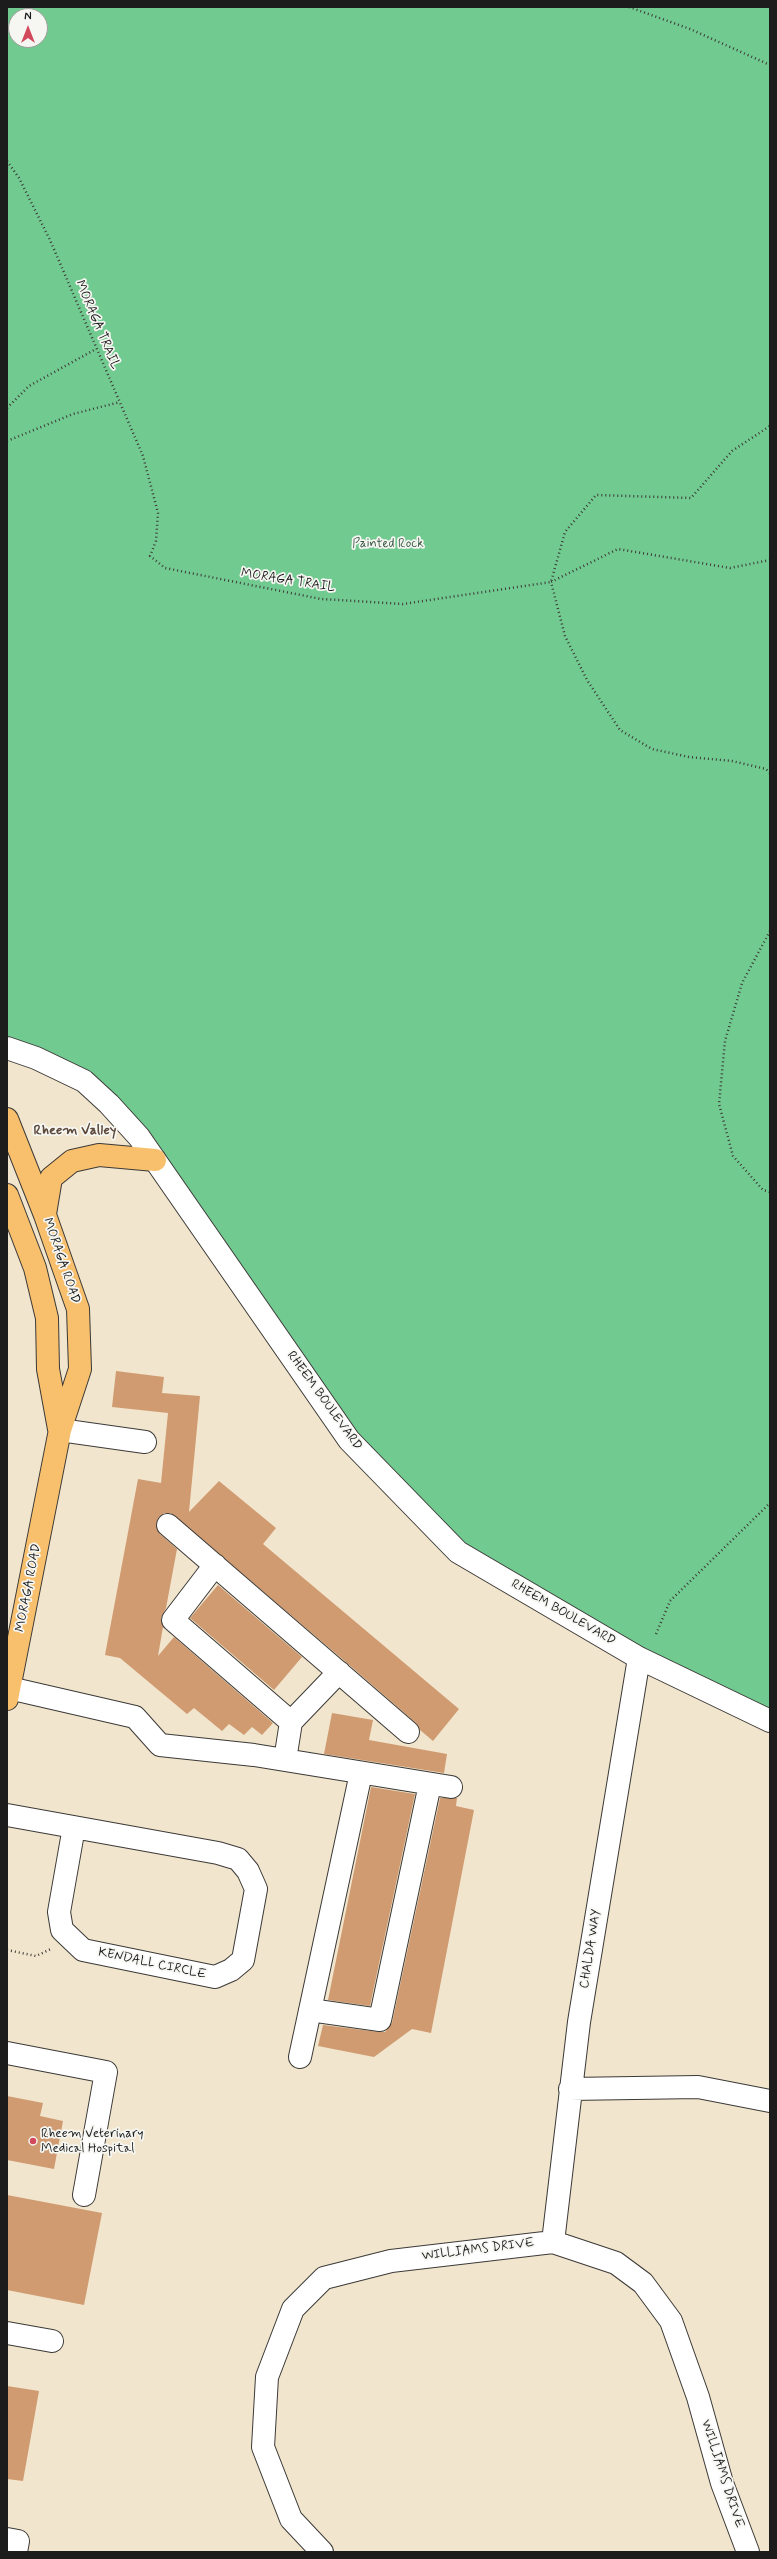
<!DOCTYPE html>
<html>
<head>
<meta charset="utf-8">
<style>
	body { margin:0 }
	#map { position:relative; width:777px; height:2559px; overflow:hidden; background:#f1e5cd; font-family:Mynerve,sans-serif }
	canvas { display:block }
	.frame { position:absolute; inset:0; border:8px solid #1c1c1c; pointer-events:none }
	.north { position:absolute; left:8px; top:8px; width:40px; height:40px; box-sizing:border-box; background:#f6f6f2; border:1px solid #9f9f9c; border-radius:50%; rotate:0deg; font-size:11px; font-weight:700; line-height:16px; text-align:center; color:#1c1c1c }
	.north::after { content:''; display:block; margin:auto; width:14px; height:18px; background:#d1495b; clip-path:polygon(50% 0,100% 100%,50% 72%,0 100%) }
</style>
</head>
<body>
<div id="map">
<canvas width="777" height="2559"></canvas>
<div class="frame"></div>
<div class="north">N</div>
</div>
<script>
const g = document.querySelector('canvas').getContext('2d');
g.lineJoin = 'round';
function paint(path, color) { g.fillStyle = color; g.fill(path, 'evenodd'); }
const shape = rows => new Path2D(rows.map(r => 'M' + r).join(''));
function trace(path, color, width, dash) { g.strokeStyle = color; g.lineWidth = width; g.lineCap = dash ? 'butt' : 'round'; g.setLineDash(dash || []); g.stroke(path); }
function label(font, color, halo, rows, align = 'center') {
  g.font = font + ' Mynerve,sans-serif'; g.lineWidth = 3.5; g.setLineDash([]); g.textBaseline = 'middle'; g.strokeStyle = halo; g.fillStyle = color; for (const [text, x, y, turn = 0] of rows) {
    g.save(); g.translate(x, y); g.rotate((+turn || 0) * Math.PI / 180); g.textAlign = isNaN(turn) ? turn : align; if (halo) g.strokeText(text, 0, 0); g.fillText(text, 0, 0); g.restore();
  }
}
const green = shape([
	[7,7,770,7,770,1721,458,1552,349,1440,109,1104,7,1048],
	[16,16,40,16,40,40,16,40]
]);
const building = shape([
	[116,1371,164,1377,162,1393,200,1396,189,1512,219,1481,276,1528,263,1544,459,1709,433,1741,420,1730,416,1723,347,1663,171,1513,164,1513,156,1523,160,1534,177,1549,166,1608,161,1618,163,1627,158,1656,174,1637,273,1723,262,1735,252,1727,244,1735,229,1724,222,1731,194,1708,187,1714,120,1658,105,1655,138,1479,161,1483,168,1413,112,1407],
	[218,1585,302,1657,274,1690,190,1618],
	[332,1713,373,1720,369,1740,447,1754,444,1773,324,1754],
	[371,1787,415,1794,370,2006,328,2000],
	[440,1798,457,1798,456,1806,474,1810,431,2033,412,2029,374,2057,318,2046,323,2025,379,2032,385,2032,392,2023],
	[7,2096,43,2103,40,2116,63,2121,54,2169,7,2160],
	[7,2195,102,2213,84,2305,7,2290],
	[7,2386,39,2391,23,2481,7,2479]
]);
const path = shape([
	[629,7,690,29,770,65],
	[7,161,19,178,50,240,143,456,158,513,156,541,150,556,165,568,321,599,403,604,551,582,565,532,596,495,691,498,732,451,770,426],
	[7,408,29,386,96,349],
	[7,441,73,414,120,402],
	[770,560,730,568,618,549,551,582,565,636,587,680,620,730,652,749,689,757,732,761,766,769,770,773],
	[770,931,742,983,725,1041,719,1104,733,1156,763,1190,770,1192],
	[656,1634,670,1601,770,1503],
	[7,1950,36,1956,51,1949]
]);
const minor = shape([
	[7,1048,36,1058,84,1081,109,1104,139,1137,349,1440,458,1552,639,1658,770,1721],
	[60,1430,145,1442],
	[168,1525,408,1732],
	[215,1565,173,1620,291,1722,339,1672],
	[9,1688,135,1717,160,1745,254,1755,451,1787],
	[285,1760,291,1722],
	[7,1815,218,1853,238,1859,248,1871,256,1889,243,1960,231,1970,215,1977,83,1950,62,1930,59,1912,74,1827],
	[310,2010,380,2020,430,1784],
	[7,2053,106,2072,84,2195],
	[300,2057,361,1773],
	[570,2089,698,2087,770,2101],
	[553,2242,579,2022,639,1658],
	[7,2333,52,2341],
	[7,2539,18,2541,16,2552],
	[322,2552,291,2519,263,2447,267,2377,293,2309,324,2278,391,2261,553,2242,616,2263,643,2283,671,2321,698,2397,722,2483,748,2552]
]);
const major = shape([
	[7,1119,45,1215,78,1309,80,1369,60,1430,7,1699],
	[7,1195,35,1268,47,1318,48,1369,59,1429],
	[45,1214,51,1178,72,1161,99,1155,155,1160]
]);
const markers = [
	[33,2141,4,"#d1495b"]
];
const streetNames = [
	["MORAGA TRAIL",97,325,67],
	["MORAGA TRAIL",288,581,9],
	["MORAGA ROAD",61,1261,71],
	["RHEEM BOULEVARD",324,1401,54],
	["MORAGA ROAD",29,1588,-79],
	["RHEEM BOULEVARD",563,1613,30],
	["CHALDA WAY",591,1949,-81],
	["KENDALL CIRCLE",152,1964,12],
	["WILLIAMS DRIVE",478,2250,-7],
	["WILLIAMS DRIVE",722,2474,72]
];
const parkNames = [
	["Painted Rock",388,544]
];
const poiNames = [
	["Rheem Veterinary",41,2134],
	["Medical Hospital",41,2149]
];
const neighbourhoodNames = [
	["Rheem Valley",75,1131]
];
paint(green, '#71ca90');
paint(building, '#d09b71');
trace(minor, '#3c3a37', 24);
trace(major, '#3c3a37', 24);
trace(path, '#3c3a37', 2.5, [1, 3]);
trace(minor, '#fff', 22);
trace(major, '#f8bf6c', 22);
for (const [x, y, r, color] of markers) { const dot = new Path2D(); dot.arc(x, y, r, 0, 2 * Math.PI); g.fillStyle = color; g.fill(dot); trace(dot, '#f6f6f2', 1.5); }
label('13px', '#1c1c1c', '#f6f6f2', streetNames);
label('13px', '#3a5945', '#f6f6f2', parkNames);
label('13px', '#1c1c1c', '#f6f6f2', poiNames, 'left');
label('bold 14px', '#5b483a', '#f6f6f2', neighbourhoodNames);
</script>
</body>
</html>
